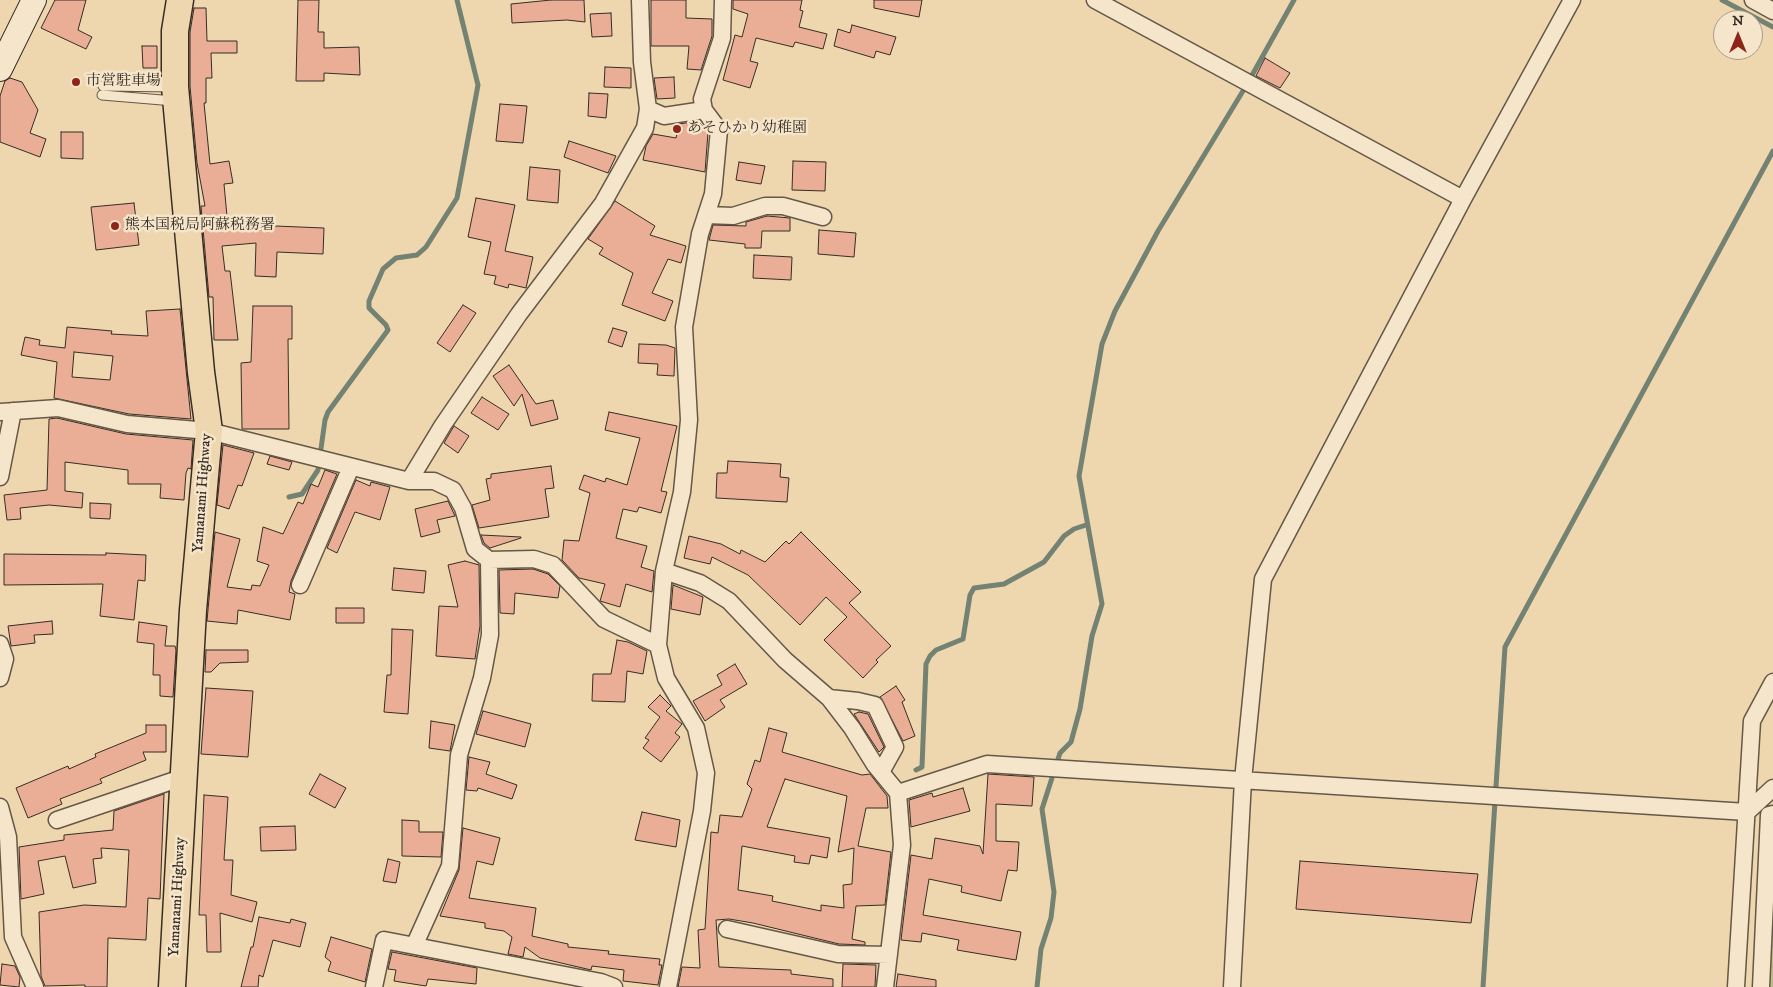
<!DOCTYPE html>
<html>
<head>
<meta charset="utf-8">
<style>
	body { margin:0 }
	#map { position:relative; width:1773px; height:987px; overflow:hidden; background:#eed7af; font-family:"IM FELL DW Pica",serif }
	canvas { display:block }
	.north { position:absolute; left:1713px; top:10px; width:50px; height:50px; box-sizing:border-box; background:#f4e5cb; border:1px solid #a89b88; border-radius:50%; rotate:0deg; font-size:14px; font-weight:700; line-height:20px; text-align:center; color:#372d24 }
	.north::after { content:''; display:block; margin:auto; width:18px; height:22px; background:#8f2418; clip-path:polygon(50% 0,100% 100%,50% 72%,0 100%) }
</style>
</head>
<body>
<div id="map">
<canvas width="1773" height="987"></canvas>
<div class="north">N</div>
</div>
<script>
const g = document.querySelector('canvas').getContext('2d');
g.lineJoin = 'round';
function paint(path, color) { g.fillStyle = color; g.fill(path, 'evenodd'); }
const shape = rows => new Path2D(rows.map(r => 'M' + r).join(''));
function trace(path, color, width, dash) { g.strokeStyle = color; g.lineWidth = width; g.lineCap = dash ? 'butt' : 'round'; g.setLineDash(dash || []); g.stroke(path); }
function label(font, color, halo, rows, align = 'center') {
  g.font = font + ' "IM FELL DW Pica","Noto Serif JP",serif'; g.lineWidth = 5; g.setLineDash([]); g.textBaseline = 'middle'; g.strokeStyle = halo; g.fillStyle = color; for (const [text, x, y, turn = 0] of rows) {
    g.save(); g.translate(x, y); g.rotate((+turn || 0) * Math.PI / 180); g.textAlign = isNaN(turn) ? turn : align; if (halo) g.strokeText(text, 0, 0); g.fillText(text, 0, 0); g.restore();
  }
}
const green = shape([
	[1773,841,1773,987,1766,987]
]);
const stream = shape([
	[1722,0,1773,27],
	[289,497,302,494,318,470,325,420,328,412,388,330,386,325,369,308,369,301,383,269,396,258,417,255,426,247,457,198,478,85,457,0],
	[916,770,922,767,926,664,930,656,936,650,963,639,970,595,974,588,1004,584,1044,562,1064,536,1074,529,1086,525],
	[1037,987,1041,949,1051,918,1054,892,1042,809,1060,753,1071,742,1080,709,1092,636,1102,604,1079,476,1102,344,1115,311,1158,231,1246,86,1294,0],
	[1483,987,1505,647,1773,151]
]);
const building = shape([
	[55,0,86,0,78,30,92,37,86,49,41,28,55,0],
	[298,0,319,0,318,32,324,32,324,48,359,47,360,75,324,73,324,81,296,81,298,0],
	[551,0,584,0,585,22,567,20,512,23,511,4,551,0],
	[651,0,686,0,686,18,712,19,712,36,701,70,687,69,689,46,651,46,651,0],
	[733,0,802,0,800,10,803,11,799,27,827,34,823,49,795,42,793,47,756,38,750,61,758,63,750,88,723,80,735,35,742,37,748,14,733,9,733,0],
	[874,0,922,0,919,17,874,8,874,0],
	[194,8,206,8,207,41,237,41,237,53,211,53,212,78,206,78,206,103,204,103,210,164,229,161,233,183,224,184,228,227,251,225,324,228,323,254,277,252,276,277,255,276,256,243,222,246,225,271,230,271,238,340,214,340,213,297,209,297,201,206,205,206,197,163,190,86,190,32,194,8],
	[611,13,612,36,592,37,590,14,611,13],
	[852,25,896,37,890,55,876,51,874,58,834,46,838,29,850,33,852,25],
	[142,46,157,46,157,68,143,68,142,46],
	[1265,58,1290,73,1280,88,1256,76,1265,58],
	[605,67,631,68,631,88,604,87,605,67],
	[674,77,675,98,657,99,654,78,674,77],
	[10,78,22,82,38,110,30,133,46,139,40,157,0,142,0,96,5,81,10,78],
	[589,93,608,94,606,118,588,116,589,93],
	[500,104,527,106,523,143,496,141,500,104],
	[698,121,708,132,705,172,643,160,646,146,653,134,676,138,679,124,698,121],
	[61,132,83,132,83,159,61,158,61,132],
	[569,141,616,156,608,173,564,157,569,141],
	[793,161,826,162,825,191,792,190,793,161],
	[739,162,765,166,761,184,736,180,739,162],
	[530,167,560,170,558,203,527,200,530,167],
	[476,198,515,205,505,251,533,257,526,288,509,284,508,288,494,284,496,276,484,274,491,242,468,237,476,198],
	[615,201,655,226,650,235,686,246,681,263,668,259,652,293,673,301,665,321,622,305,633,273,599,254,603,248,588,239,615,201],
	[134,203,139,245,96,250,91,207,134,203],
	[767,216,790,218,790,231,762,231,761,248,745,248,745,244,709,240,713,225,746,226,746,222,767,216],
	[819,230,856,233,854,257,818,254,819,230],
	[754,255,792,257,791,280,753,278,754,255],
	[463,305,476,313,450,352,437,343,463,305],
	[253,306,292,306,292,339,288,339,289,429,242,429,241,363,251,362,253,306],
	[180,309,191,419,129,414,54,398,57,362,21,355,25,337,40,340,39,345,65,348,67,327,112,331,111,334,148,336,146,311,180,309],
	[74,352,113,356,110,380,72,377,74,352],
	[613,328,627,332,622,347,608,342,613,328],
	[639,344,666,345,675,348,674,376,657,375,658,364,638,363,639,344],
	[509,365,536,404,553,400,558,419,531,426,522,394,514,406,493,376,509,365],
	[482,397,509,414,498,430,471,413,482,397],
	[609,412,677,426,661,491,667,492,661,513,639,507,637,512,623,509,616,538,647,546,641,567,654,571,652,592,626,584,620,607,600,601,605,584,579,578,562,560,564,540,579,541,590,493,579,489,584,475,605,482,606,478,627,485,640,438,605,430,609,412],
	[57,418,126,434,193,440,191,469,188,468,186,473,184,500,160,498,161,484,128,484,128,470,65,462,65,491,83,493,82,508,49,505,20,508,21,519,7,520,4,495,47,490,49,419,57,418],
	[454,426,469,436,458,453,444,443,454,426],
	[223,445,254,453,242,486,238,485,229,509,217,505,223,445],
	[270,456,292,462,289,470,267,464,270,456],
	[728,461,781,464,780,477,789,478,787,502,716,498,717,473,727,473,728,461],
	[551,466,554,488,545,489,549,517,479,528,472,505,490,500,486,479,491,478,491,474,551,466],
	[325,470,337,474,291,581,289,592,295,594,290,620,238,610,237,624,207,621,215,532,240,539,227,587,251,590,252,585,260,586,269,565,257,561,263,527,283,534,298,502,303,504,311,484,318,487,325,470],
	[356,480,370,486,371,482,390,487,380,520,355,512,337,553,327,548,356,480],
	[448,501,455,516,437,520,440,532,421,537,415,509,448,501],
	[90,503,111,504,110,519,90,518,90,503],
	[801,532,861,592,849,603,891,646,876,660,878,662,863,678,824,640,847,617,826,597,800,625,748,575,712,557,710,564,684,558,689,536,721,544,740,554,741,550,765,562,786,541,789,544,801,532],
	[481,535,521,537,521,538,490,548,484,543,481,535],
	[106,553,146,555,145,581,138,580,134,620,100,616,103,584,4,585,4,554,106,555,106,553],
	[465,561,479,565,480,626,475,659,436,656,439,606,458,607,448,565,465,561],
	[394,568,426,571,424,593,392,590,394,568],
	[533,569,548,574,560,586,558,598,515,593,514,614,500,613,499,570,533,569],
	[673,585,703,597,700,615,671,609,673,585],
	[336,608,364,608,364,623,336,623,336,608],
	[52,621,53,634,34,635,35,643,11,646,8,626,52,621],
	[139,622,167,626,165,646,175,646,176,650,173,697,160,696,160,675,153,675,154,644,137,642,139,622],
	[392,629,413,630,408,714,384,712,387,675,391,675,392,629],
	[617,640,628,642,647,651,643,674,627,671,625,702,592,701,593,674,611,674,617,640],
	[206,650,248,650,248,662,220,663,211,672,205,672,206,650],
	[735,664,747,684,720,700,725,707,705,721,693,701,722,685,717,675,735,664],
	[896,686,905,700,902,702,915,736,903,741,880,697,896,686],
	[206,688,253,691,248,757,201,754,206,688],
	[660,695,671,706,666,711,682,724,675,733,680,737,661,762,643,748,649,740,645,738,660,717,648,707,660,695],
	[483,711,531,724,525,747,476,734,483,711],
	[859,712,868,714,884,747,879,752,854,714,859,712],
	[431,721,455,725,450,751,429,748,431,721],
	[146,725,166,725,166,752,143,752,146,760,100,779,102,783,60,799,62,804,28,818,16,788,68,766,69,769,96,757,95,754,146,733,146,725],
	[769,728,787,733,782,752,862,775,870,774,887,796,888,808,866,808,858,846,891,852,885,905,856,906,852,939,865,942,865,945,839,944,753,923,729,919,716,920,719,967,791,970,791,974,833,979,833,987,678,987,682,967,700,968,698,930,705,929,711,832,718,833,720,815,742,817,752,789,747,784,755,760,760,762,769,728],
	[785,779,847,796,838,852,854,848,852,884,843,885,844,908,821,905,821,911,772,901,773,896,738,890,742,846,795,856,794,862,809,864,811,855,827,858,830,838,767,827,785,779],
	[469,757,490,762,486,774,517,785,512,799,478,788,477,791,466,790,469,757],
	[320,774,346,788,335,808,309,794,320,774],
	[988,774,1034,777,1032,806,996,804,996,841,1019,842,1017,871,1008,870,1001,901,961,892,962,886,929,879,923,915,1021,932,1016,960,957,950,959,940,922,933,921,942,901,940,911,855,932,859,935,838,980,846,983,854,988,774],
	[963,788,970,811,911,827,909,800,932,793,933,797,963,788],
	[164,794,160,899,148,898,146,940,108,938,107,987,85,987,85,985,45,986,41,976,39,912,84,905,126,907,129,850,101,848,102,858,93,859,96,883,73,888,65,856,38,861,44,894,21,899,19,847,64,840,64,835,113,830,114,811,164,794],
	[204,795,228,797,224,860,233,860,231,895,257,902,252,922,220,913,221,952,207,952,206,915,199,915,204,795],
	[642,812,680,820,676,847,635,840,642,812],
	[402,820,419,821,419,832,443,832,441,857,402,856,402,820],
	[295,826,296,850,261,851,260,827,295,826],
	[463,828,500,838,493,865,477,861,469,898,536,908,532,936,568,944,568,947,609,951,608,954,660,959,659,965,662,965,658,985,623,981,624,970,592,966,591,970,540,958,525,947,523,957,508,954,512,937,504,931,485,928,485,923,440,916,459,870,463,828],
	[388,859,400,862,396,883,383,881,388,859],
	[1300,861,1478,874,1471,923,1296,909,1300,861],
	[259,917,290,923,291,919,306,923,300,947,273,940,263,977,259,975,258,987,241,987,251,947,253,947,259,917],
	[331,937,372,949,365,982,328,971,331,962,325,957,331,937],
	[392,952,477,968,476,984,428,979,426,986,394,981,396,970,388,969,392,952],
	[2,964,15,966,20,977,19,987,0,985,2,964],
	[843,964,876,965,875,987,842,987,843,964],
	[898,974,936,980,936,987,896,987,898,974]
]);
const lane = shape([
	[103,86,173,87],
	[102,95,174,101]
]);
const street = shape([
	[1095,0,1463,199],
	[1753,0,1773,11],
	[648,109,664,116,704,110],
	[706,215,733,216,765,206,783,206,823,217],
	[0,412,58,408,127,424,209,431,409,481,434,481,453,490,463,508,475,549,489,560,490,635,482,678,459,755,450,866,415,944],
	[0,477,13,411],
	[409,481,443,425,519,314,603,203,645,128,648,109,642,62,640,0],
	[489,560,534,559,553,565,604,619,658,645],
	[664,571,700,583,729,601,785,660,829,698,852,728,875,765,898,793,902,845,885,987],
	[300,585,351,467],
	[0,644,5,659,0,678],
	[829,698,858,701,875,705,895,747,881,772],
	[898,793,987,764,1747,812,1773,788],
	[0,807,8,837,13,937,35,987],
	[57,820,184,777],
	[727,929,838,954,889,955],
	[374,987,384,940,601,982,614,987],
	[668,987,702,811,706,773,696,728,666,678,658,645,664,571,682,492,689,420,684,327,700,234,713,194,719,130,704,110,702,99,722,38,723,0],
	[1232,987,1243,780,1263,579,1463,199,1572,0],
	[1736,987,1752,721,1773,682],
	[1761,987,1769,815,1773,814]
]);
const secondary = shape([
	[0,69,34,0]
]);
const primary = shape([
	[172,987,193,610,209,431,201,372,175,87,175,31,180,0]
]);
const markers = [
	[76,82,5,"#8f2418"],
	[677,129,5,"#8f2418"],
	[115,226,5,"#8f2418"]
];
const poiNames = [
	["市営駐車場",86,82],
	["あそひかり幼稚園",687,129],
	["熊本国税局阿蘇税務署",125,226]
];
const streetNames = [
	["Yamanami Highway",203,493,-86],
	["Yamanami Highway",178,897,-87]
];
paint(green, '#c0bc85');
trace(stream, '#738272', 5);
paint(building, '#e9ae95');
trace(building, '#372d24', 1);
trace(lane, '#655847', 11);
trace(street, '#655847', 19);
trace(secondary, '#372d24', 26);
trace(primary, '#372d24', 29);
trace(lane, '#f4e5cb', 9);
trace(street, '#f4e5cb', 16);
trace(secondary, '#f4e5cb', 24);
trace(primary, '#eed7af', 26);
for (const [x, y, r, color] of markers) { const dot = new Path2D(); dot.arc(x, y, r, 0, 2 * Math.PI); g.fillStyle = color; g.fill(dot); trace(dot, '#f4e5cb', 2); }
label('15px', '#372d24', '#f4e5cb', poiNames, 'left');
label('15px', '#372d24', '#f4e5cb', streetNames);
</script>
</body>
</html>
